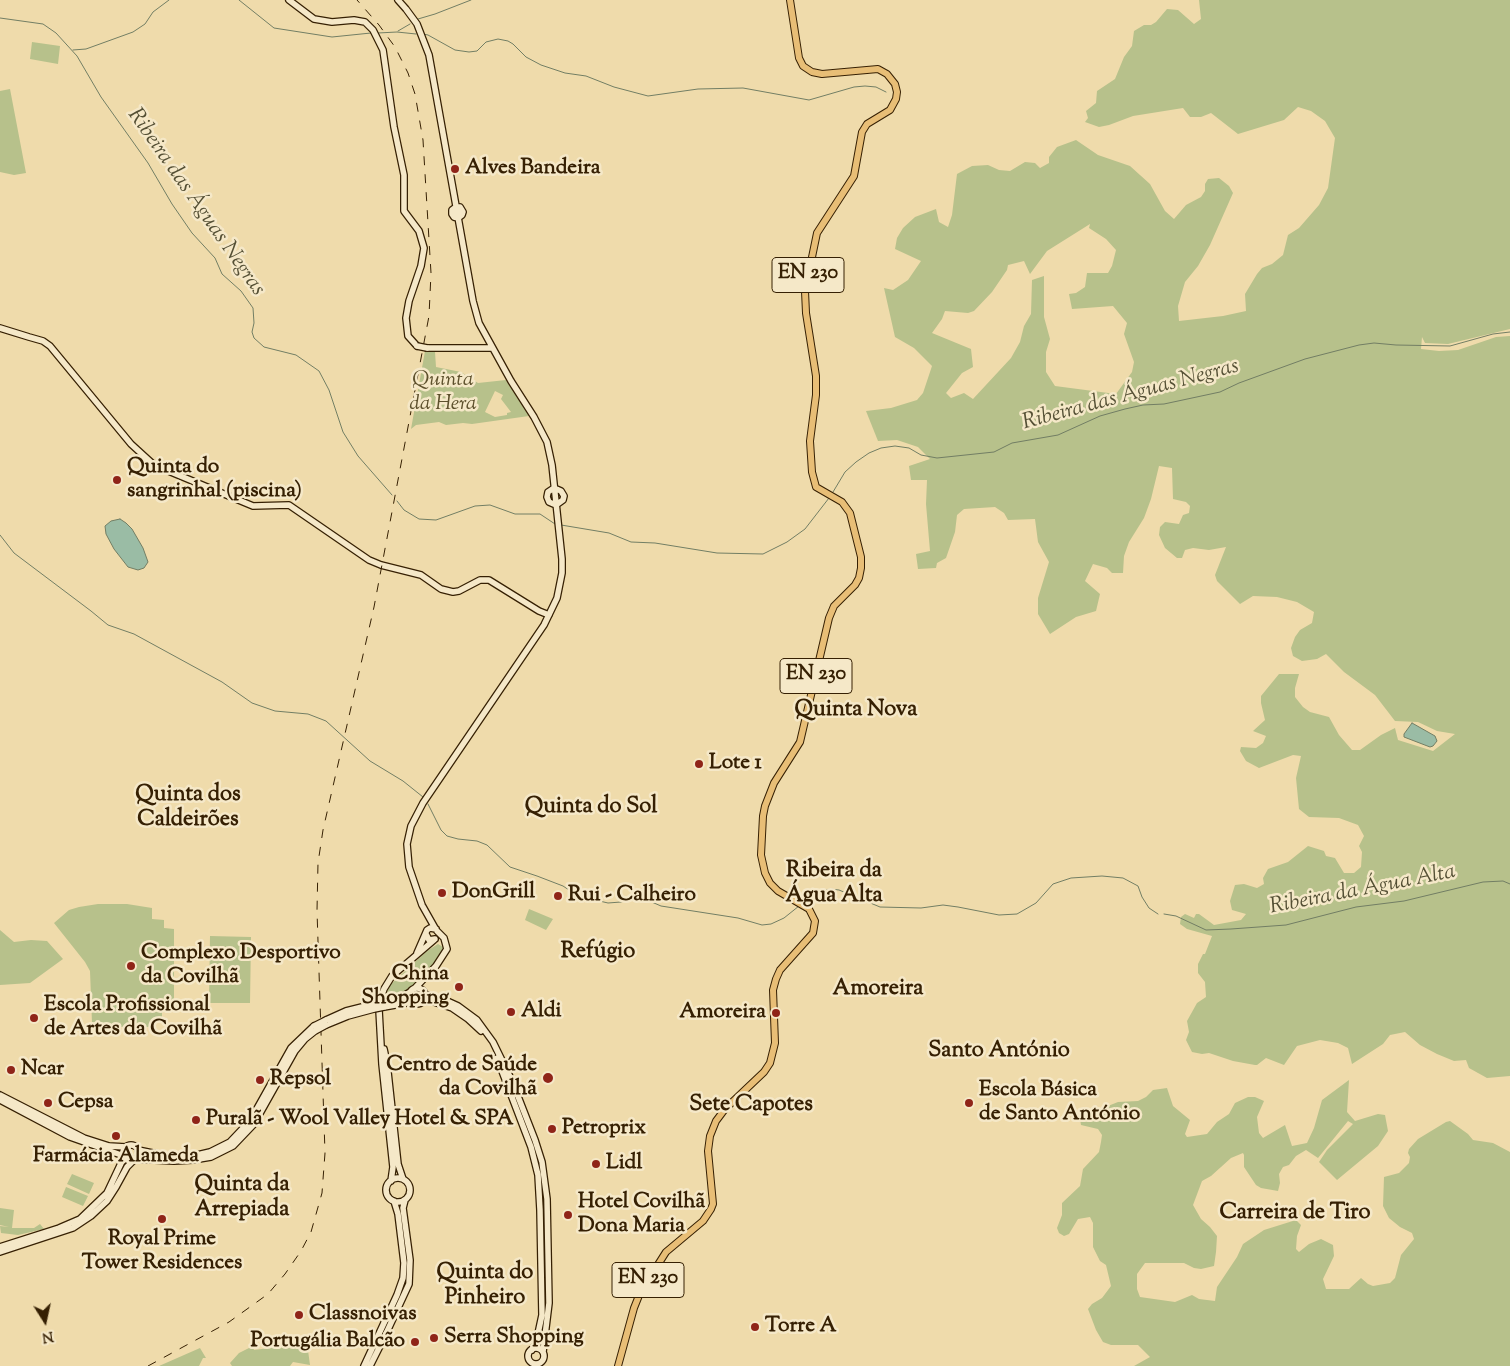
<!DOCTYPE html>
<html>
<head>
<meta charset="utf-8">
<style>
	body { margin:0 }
	#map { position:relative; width:1510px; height:1366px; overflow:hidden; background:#efdbab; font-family:"Sorts Mill Goudy",serif }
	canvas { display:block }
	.north { position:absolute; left:20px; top:1296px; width:50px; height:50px; -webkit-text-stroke:4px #f5e8c8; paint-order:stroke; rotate:170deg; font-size:14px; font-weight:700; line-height:20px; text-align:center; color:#362003 }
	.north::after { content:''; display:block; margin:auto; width:18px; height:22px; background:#362003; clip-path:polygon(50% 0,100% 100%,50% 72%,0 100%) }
</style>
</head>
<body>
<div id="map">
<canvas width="1510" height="1366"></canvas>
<div class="north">N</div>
</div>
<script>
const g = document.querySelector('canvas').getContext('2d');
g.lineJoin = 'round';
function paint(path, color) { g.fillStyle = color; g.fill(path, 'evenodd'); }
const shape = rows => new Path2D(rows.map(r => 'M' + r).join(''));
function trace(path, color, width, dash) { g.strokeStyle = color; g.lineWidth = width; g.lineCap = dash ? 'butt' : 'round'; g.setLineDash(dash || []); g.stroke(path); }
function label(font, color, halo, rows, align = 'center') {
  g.font = font + ' "Sorts Mill Goudy",serif'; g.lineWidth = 5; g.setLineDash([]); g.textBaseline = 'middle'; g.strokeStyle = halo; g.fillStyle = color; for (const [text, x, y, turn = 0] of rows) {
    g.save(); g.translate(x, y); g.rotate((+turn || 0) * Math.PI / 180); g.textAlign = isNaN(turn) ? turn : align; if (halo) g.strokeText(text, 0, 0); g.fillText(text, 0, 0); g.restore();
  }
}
const green = shape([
	[1199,0,1510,0,1510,329,1448,344,1425,343,1422,337,1421,349,1439,351,1458,350,1496,337,1510,336,1510,1076,1487,1078,1469,1068,1466,1060,1454,1061,1437,1054,1420,1045,1405,1032,1390,1035,1383,1044,1352,1064,1348,1048,1338,1043,1320,1040,1297,1046,1284,1065,1266,1058,1257,1065,1255,1065,1233,1061,1209,1053,1202,1054,1192,1052,1186,1040,1189,1032,1187,1021,1197,1003,1206,997,1205,982,1198,973,1198,964,1203,954,1205,954,1212,936,1187,929,1180,924,1181,917,1185,914,1194,918,1196,914,1199,914,1214,925,1241,920,1246,914,1232,910,1230,901,1235,885,1244,884,1257,888,1264,884,1263,878,1268,869,1288,862,1308,846,1324,851,1326,856,1335,858,1344,873,1354,873,1361,867,1362,852,1359,846,1364,836,1358,825,1339,818,1309,817,1299,809,1296,778,1301,756,1293,755,1259,768,1246,761,1240,751,1241,747,1256,748,1263,743,1266,736,1253,731,1265,720,1261,703,1261,696,1279,674,1299,674,1295,688,1295,697,1303,707,1310,712,1329,717,1339,735,1352,750,1360,750,1381,735,1395,728,1398,740,1433,751,1455,734,1437,731,1418,722,1395,721,1375,695,1344,672,1326,654,1317,659,1302,661,1293,656,1291,648,1295,637,1300,630,1312,623,1314,612,1297,602,1277,597,1253,596,1240,604,1217,581,1215,575,1226,547,1209,550,1193,548,1185,550,1182,558,1177,558,1165,548,1159,535,1160,527,1165,522,1179,524,1183,515,1189,513,1190,506,1186,502,1173,499,1172,468,1159,466,1151,499,1144,518,1129,542,1124,556,1123,573,1112,573,1107,568,1093,564,1085,581,1100,594,1096,611,1076,617,1050,634,1038,614,1038,598,1049,562,1038,542,1035,519,1008,520,1004,513,995,507,964,509,957,515,955,532,946,558,937,563,936,568,918,569,916,554,930,551,926,504,927,480,911,480,909,466,930,459,918,447,897,440,878,441,866,411,891,408,917,400,923,393,932,366,914,348,895,337,884,288,893,290,908,280,921,261,895,249,897,238,903,228,915,217,936,209,939,222,948,227,952,215,957,174,972,166,988,165,999,170,1010,171,1025,162,1035,163,1040,168,1049,163,1049,157,1057,147,1076,140,1098,155,1130,166,1150,184,1165,211,1174,219,1186,205,1201,197,1205,191,1205,184,1208,179,1219,178,1229,186,1233,193,1210,245,1198,266,1185,282,1178,306,1179,321,1223,316,1246,311,1245,294,1257,274,1262,268,1272,264,1283,255,1288,235,1299,228,1319,205,1328,188,1335,138,1325,121,1311,111,1298,107,1284,120,1238,134,1211,113,1201,117,1190,117,1183,108,1133,116,1109,125,1099,127,1085,122,1088,118,1086,111,1096,103,1097,91,1115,79,1124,57,1132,46,1134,31,1144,25,1151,25,1156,22,1167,9,1178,10,1194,24,1201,19],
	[1090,224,1089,228,1106,239,1116,250,1112,266,1108,273,1087,273,1085,287,1076,293,1069,294,1072,309,1113,306,1127,323,1124,334,1134,362,1132,372,1116,394,1055,386,1046,372,1046,352,1050,339,1044,317,1044,276,1032,280,1031,314,1024,326,1020,342,1011,358,973,399,964,393,951,398,946,393,962,373,973,367,971,349,932,333,942,319,945,311,968,313,974,311,992,292,1007,270,1008,265,1024,261,1030,274,1047,251],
	[32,42,60,46,58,64,30,59],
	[10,89,26,173,14,175,0,172,0,91],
	[425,351,435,352,436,367,461,372,478,383,506,380,529,416,472,424,463,423,446,425,439,422,416,425,411,429],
	[495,391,503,395,501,399,511,412,507,413,507,415,495,417,485,412],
	[98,904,127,904,152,908,152,919,164,920,164,928,174,929,174,1009,162,1009,162,1018,154,1018,152,1019,151,1026,149,1027,96,1027,92,1023,90,971,85,962,54,923,69,910,79,907],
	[529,909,553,919,546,930,525,920],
	[0,930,14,942,31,940,47,941,63,959,30,983,0,985],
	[210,936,251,937,250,1003,209,1003],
	[438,944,443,947,444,950,428,971,406,992,384,999,391,984,427,951],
	[1349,1080,1347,1112,1355,1121,1378,1114,1385,1115,1388,1131,1378,1146,1337,1180,1319,1162,1327,1150,1353,1124,1348,1121,1318,1158,1306,1150,1296,1156,1289,1165,1283,1167,1279,1174,1280,1183,1278,1191,1261,1188,1256,1185,1244,1167,1244,1155,1243,1153,1231,1158,1211,1176,1202,1181,1193,1205,1201,1219,1210,1227,1217,1236,1216,1252,1214,1266,1201,1269,1194,1268,1184,1263,1145,1263,1137,1274,1137,1289,1140,1297,1175,1302,1192,1295,1199,1299,1215,1301,1217,1287,1237,1257,1243,1244,1264,1230,1296,1220,1301,1225,1297,1236,1296,1249,1299,1252,1309,1244,1321,1239,1333,1245,1334,1256,1323,1279,1326,1289,1349,1289,1361,1278,1368,1284,1373,1286,1390,1283,1395,1278,1401,1255,1414,1239,1412,1233,1400,1227,1389,1218,1383,1206,1384,1177,1399,1173,1409,1163,1410,1157,1408,1153,1409,1149,1418,1139,1446,1122,1450,1121,1468,1134,1473,1140,1493,1143,1510,1152,1510,1366,1134,1366,1150,1357,1138,1345,1111,1345,1103,1342,1096,1330,1088,1309,1092,1304,1102,1298,1111,1286,1106,1265,1100,1261,1093,1247,1093,1223,1090,1217,1078,1219,1069,1234,1064,1236,1059,1233,1057,1228,1062,1215,1062,1203,1080,1186,1083,1169,1099,1152,1101,1142,1102,1135,1098,1129,1081,1125,1079,1113,1084,1109,1103,1108,1118,1102,1138,1101,1146,1097,1153,1090,1167,1088,1173,1106,1190,1120,1185,1134,1187,1137,1207,1134,1217,1122,1229,1114,1235,1103,1248,1097,1255,1097,1264,1101,1257,1117,1259,1133,1263,1138,1285,1125,1292,1146,1307,1143,1314,1128,1322,1100],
	[72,1174,94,1183,89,1194,67,1184],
	[66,1187,88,1196,83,1206,62,1197],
	[0,1208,14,1210,12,1228,34,1228,40,1224,44,1229,18,1235,1,1233,0,1226,9,1227,0,1225],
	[307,1343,310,1365,293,1362,290,1366,232,1366,230,1363,239,1353,249,1348,253,1347,254,1350],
	[200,1348,206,1358,203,1358,199,1366,159,1366]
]);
const water = shape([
	[120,519,126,523,132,529,143,548,148,562,144,568,138,570,128,567,114,549,106,534,105,526,111,521,120,519],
	[1412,723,1435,736,1437,741,1433,746,1430,747,1404,737,1404,734,1412,723]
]);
const stream = shape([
	[239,0,274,28,332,37,371,33],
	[0,18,43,24,56,33,77,56,101,97,148,163,172,204,192,233,215,258,222,274,241,291,253,308,254,323,252,332,254,338,264,347,296,355,319,371,329,390,343,432,358,456,392,495],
	[418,19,435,14,471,0],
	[398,31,410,24],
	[378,33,397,32,416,34],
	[423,34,428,35,455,50,469,52,477,51,486,42,498,39,508,41,513,44,526,57,541,65,565,73,586,76,614,87,648,96,698,89,743,88,809,100,854,87,865,86,876,87,886,92],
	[73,50,86,49,133,32,145,24,153,12,169,0],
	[833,492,845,472,856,462,869,453,881,448,895,446,909,448,921,455,937,458,994,452,1012,443,1058,435,1100,416,1125,409,1143,405,1164,404,1220,392,1239,383,1305,359,1359,345,1374,343,1396,345,1450,346,1493,334,1510,332],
	[397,501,404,510,419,519,436,520,475,506,490,505,515,514,540,514,555,524],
	[561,525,609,533,631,542,655,543,717,553,763,554,787,542,805,529,829,498],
	[0,535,14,553,91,611,108,625,134,634,222,682,252,703,275,711,308,714,326,721,370,761,403,781,423,797],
	[428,804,441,830,447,836,458,839,477,841,487,845,510,867,537,876,563,886,575,894,591,899,608,903,621,902,635,898,647,900,661,906,738,918,762,925,771,924,784,918,799,906],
	[803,901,809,894,815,893,830,889,839,890,880,907,921,908,943,905,958,907,999,915,1017,914,1036,903,1053,884,1071,878,1102,876,1123,878,1138,886,1142,897,1149,908,1158,914],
	[1164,914,1176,916,1206,930,1231,929,1286,925,1356,907,1404,901,1483,882,1503,881,1510,884]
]);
const secondary = shape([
	[289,0,314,19,332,22,354,20,365,22,373,30,383,50,394,127,404,175,404,211,419,231,424,248,421,266,409,301,406,318,408,336,417,346],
	[398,0,406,9,417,24,429,55,473,301,479,323,511,381,534,417,547,442,552,465,562,559,562,573,557,598,544,625,423,803,411,826,407,844,409,867,422,905,435,928],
	[456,207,460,207,463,212,462,215,458,218],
	[456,207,452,210,452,214,454,217,458,218],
	[0,328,29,337,43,341,50,346,131,444,154,465,253,506,289,505,369,560,381,565,421,575,441,589,453,592,459,591,480,580,489,580,539,611,549,615],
	[427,348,492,348],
	[554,488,561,491,564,496,563,500,556,505],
	[554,488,548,492,547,497,549,502,556,505],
	[426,934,429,940,435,939],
	[417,953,427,930,430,928,436,929],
	'409 996a8 8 0 1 1 16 0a8 8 0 1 1-16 0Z',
	[415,988,436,966,447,949,444,938,437,931],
	[425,994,447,1001,458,1006,477,1020,493,1042,512,1081,535,1140,542,1162,547,1199,549,1303,543,1352],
	[384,1002,400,998,410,992],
	[422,1002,431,1001,452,1008,468,1019,481,1031],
	[384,1007,412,1002],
	[326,1020,346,1011,374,1004],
	[326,1025,348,1016,374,1009],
	[384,1049,387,1063,398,1164,403,1179],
	[497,1058,531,1147,538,1175,540,1210,542,1315,536,1343,532,1350],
	[0,1095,84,1138,109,1146,126,1147],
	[0,1100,70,1137,124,1156],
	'123 1153a8 8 0 1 1 16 0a8 8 0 1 1-16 0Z',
	[138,1150,167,1156,193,1156,210,1152,230,1142,250,1121,291,1048,314,1026],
	[135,1159,174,1161,193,1160,211,1157,233,1146,254,1124,295,1051,305,1039,315,1031],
	'386 1190a12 12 0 1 1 24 0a12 12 0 1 1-24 0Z',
	[391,1181,393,1167,382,1064,379,1010,380,1000,384,989,392,976,434,940],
	[0,1247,59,1228,80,1219,107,1193,124,1157],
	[0,1252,73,1228,91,1216,107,1201,116,1187,127,1167,133,1161],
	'528 1356a8 8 0 1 1 16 0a8 8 0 1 1-16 0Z',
	[364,1366,397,1295,403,1278,404,1263,398,1214,394,1201],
	[370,1366,384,1338,409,1284,410,1260,403,1208,405,1200]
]);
const primary = shape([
	[618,1366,634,1308,640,1293,666,1252,703,1221,711,1209,713,1204,708,1151,710,1136,716,1121,725,1109,764,1072,770,1063,775,1043,773,990,776,979,780,970,813,933,815,921,809,909,778,891,770,883,765,873,761,855,763,816,765,806,774,783,800,742,829,618,834,606,855,585,859,578,861,568,861,557,850,513,842,502,816,487,812,472,810,441,816,395,816,376,806,313,805,291,817,233,854,176,862,132,867,124,890,110,896,99,897,92,895,84,887,74,878,69,822,74,812,72,803,66,799,58,790,0]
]);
const rail = shape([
	[148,1366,229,1322,268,1294,285,1274,301,1251,311,1232,322,1193,325,1153,317,911,318,863,323,830,374,607,429,316,431,273,423,140,415,94,408,73,395,47,379,25,357,0]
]);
const secondaryBridge = shape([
	[417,346,427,348],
	[374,1004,384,1002],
	[374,1009,384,1007],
	[314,1026,326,1020],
	[315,1031,326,1025]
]);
const markers = [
	[455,169,5,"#8f2418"],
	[117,480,5,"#8f2418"],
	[699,764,5,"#8f2418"],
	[442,893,5,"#8f2418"],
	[558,896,5,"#8f2418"],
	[131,966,5,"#8f2418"],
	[459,987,5,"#8f2418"],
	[511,1012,5,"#8f2418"],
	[776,1013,5,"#8f2418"],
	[34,1018,5,"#8f2418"],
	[11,1070,5,"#8f2418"],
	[548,1078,6,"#8f2418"],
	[260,1080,5,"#8f2418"],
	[48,1103,5,"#8f2418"],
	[969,1103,5,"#8f2418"],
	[196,1120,5,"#8f2418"],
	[552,1129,5,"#8f2418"],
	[116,1136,5,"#8f2418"],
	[596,1164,5,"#8f2418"],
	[568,1215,5,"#8f2418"],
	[162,1219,5,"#8f2418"],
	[299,1315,5,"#8f2418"],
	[755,1327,5,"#8f2418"],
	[434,1338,5,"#8f2418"],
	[415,1342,5,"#8f2418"]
];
const shields = [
	[808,275,72],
	[816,676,72],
	[648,1280,72]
];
const shieldNames = [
	["EN 230",808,275],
	["EN 230",816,676],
	["EN 230",648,1280]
];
const poiNames = [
	["Alves Bandeira",465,169],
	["Quinta do",127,468],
	["sangrinhal (piscina)",127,492],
	["Lote 1",709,764],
	["DonGrill",452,893],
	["Rui - Calheiro",568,896],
	["Complexo Desportivo",141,954],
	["da Covilhã",141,978],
	["China",449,975,"right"],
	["Shopping",449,999,"right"],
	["Escola Profissional",44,1006],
	["de Artes da Covilhã",44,1030],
	["Aldi",521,1012],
	["Amoreira",766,1013,"right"],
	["Centro de Saúde",537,1066,"right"],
	["da Covilhã",537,1090,"right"],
	["Ncar",21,1070],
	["Repsol",270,1080],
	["Escola Básica",979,1091],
	["de Santo António",979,1115],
	["Cepsa",58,1103],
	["Puralã - Wool Valley Hotel & SPA",206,1120],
	["Petroprix",562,1129],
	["Farmácia Alameda",116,1157,"center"],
	["Lidl",606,1164],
	["Hotel Covilhã",578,1203],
	["Dona Maria",578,1227],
	["Royal Prime",162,1240,"center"],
	["Tower Residences",162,1264,"center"],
	["Classnoivas",309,1315],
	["Torre A",765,1327],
	["Serra Shopping",444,1338],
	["Portugália Balcão",405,1342,"right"]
];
const parkNames = [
	["Quinta",443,381],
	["da Hera",443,405]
];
const waterNames = [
	["Ribeira das Águas Negras",195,203,55],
	["Ribeira das Águas Negras",1131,396,-15],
	["Ribeira da Água Alta",1363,891,-11]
];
const neighbourhoodNames = [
	["Quinta Nova",856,711],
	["Quinta dos",188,796],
	["Caldeirões",188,821],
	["Quinta do Sol",591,808],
	["Ribeira da",834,872],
	["Água Alta",834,897],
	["Refúgio",598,953],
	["Amoreira",878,990],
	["Santo António",999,1052],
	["Sete Capotes",751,1106],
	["Quinta da",242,1186],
	["Arrepiada",242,1211],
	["Carreira de Tiro",1295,1214],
	["Quinta do",485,1274],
	["Pinheiro",485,1299]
];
paint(green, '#b7c18b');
paint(water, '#9abca5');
trace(water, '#727e64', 1);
trace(stream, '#727e64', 1);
trace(secondary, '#362003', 8);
trace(primary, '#362003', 8);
trace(secondary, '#f5e8c8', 5.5);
trace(primary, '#e8be76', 6);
trace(rail, '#362003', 1, [9, 9]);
trace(secondaryBridge, '#362003', 8, []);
trace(secondaryBridge, '#f5e8c8', 5.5);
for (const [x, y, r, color] of markers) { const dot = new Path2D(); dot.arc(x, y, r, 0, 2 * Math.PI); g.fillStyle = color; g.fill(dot); trace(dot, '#f5e8c8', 2); }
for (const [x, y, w] of shields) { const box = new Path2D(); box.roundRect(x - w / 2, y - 17.5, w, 35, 4); g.fillStyle = '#f5e8c8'; g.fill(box); trace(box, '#362003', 1); }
label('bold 20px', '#362003', null, shieldNames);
label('bold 21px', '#362003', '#f5e8c8', poiNames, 'left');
label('italic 21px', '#5d502c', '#f5e8c8', parkNames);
label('italic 22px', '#544f34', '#f5e8c8', waterNames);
label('bold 22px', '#362003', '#f5e8c8', neighbourhoodNames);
</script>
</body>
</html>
